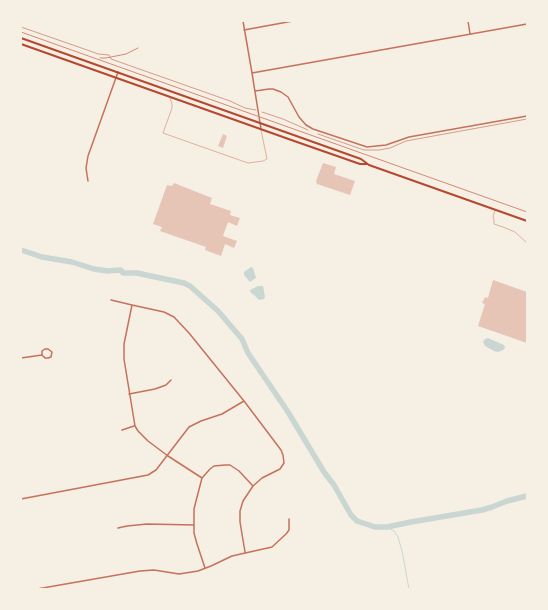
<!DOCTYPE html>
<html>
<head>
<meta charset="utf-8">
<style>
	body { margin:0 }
	#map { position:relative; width:548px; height:610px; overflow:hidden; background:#f6efe4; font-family:"Nunito Sans",sans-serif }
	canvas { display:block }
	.frame { position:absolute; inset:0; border:22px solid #f6efe4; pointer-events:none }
</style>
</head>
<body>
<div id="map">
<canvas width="548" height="610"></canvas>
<div class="frame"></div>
</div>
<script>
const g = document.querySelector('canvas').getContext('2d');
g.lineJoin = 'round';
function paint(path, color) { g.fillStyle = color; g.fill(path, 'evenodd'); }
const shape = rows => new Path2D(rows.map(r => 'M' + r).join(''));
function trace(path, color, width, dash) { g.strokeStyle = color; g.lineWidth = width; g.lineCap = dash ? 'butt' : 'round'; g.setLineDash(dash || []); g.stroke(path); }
const water = shape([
	[251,267,253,268,256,278,250,282,244,275,244,272],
	[258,286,263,286,265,297,264,299,259,300,254,295,251,293,250,290],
	[488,338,504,345,505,348,503,350,498,352,494,351,485,346,483,342,485,339]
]);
const stream = shape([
	[387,527,394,531,398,537,402,551,409,589]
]);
const river = shape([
	[21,250,42,257,72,262,94,269,108,271,121,270,123,273,137,273,146,275,184,283,190,286,218,311,242,339,248,353,288,412,324,472,334,485,351,515,357,521,375,527,387,527,411,522,482,510,492,507,507,501,527,496]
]);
const building = shape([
	[223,134,227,136,223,148,218,146],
	[323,163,336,167,334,174,355,181,350,195,317,184,316,181],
	[174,183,212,198,210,204,231,211,230,215,240,218,237,226,228,222,223,236,237,241,234,248,225,244,221,256,205,250,206,247,160,231,162,227,153,224,167,185,172,186],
	[493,280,527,292,527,343,478,326,485,304,482,303,485,297,488,298]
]);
const path = shape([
	[21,27,90,51,98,54,109,55,111,59,230,101,245,108,256,110],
	[262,112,283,119,308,130],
	[318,134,364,150,379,150,390,148,406,141,527,119]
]);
const service = shape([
	[170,98,172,104,172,108,163,133,194,144,248,163,263,161,267,159,261,130],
	[495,211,493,216,494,220,494,224,503,227,515,232,527,243]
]);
const minor = shape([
	[243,21,252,73,261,129],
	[468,21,470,34],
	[244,30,293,21],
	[252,73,527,24],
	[255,91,269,89,273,89,281,92,288,97,299,117,306,125,313,129,367,147,386,145,409,137,527,116],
	[88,181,86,168,88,156,118,72],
	[111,300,132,305,164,312,174,317,189,333,244,401,281,450,283,455,284,463,280,469,262,478,253,486,243,501,240,511,240,522,245,552],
	[132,305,124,344,124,359,135,426,138,431,148,441,168,456,202,478],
	[21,358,42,355,45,358,48,358,51,357,52,352,48,349,45,349,42,351,42,355],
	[129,394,155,389,166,385,171,380],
	[122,430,134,426],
	[21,499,148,475,156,470,189,427,201,421,222,414,244,401],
	[118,528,127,526,147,524,194,525],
	[205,568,197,544,194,533,194,509,196,501,202,478,210,469,214,466,225,465,230,465,239,471,253,486],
	[37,589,140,571,154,570,179,574,198,571,211,566,232,556,272,547,286,534,289,530,289,519]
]);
const secondary = shape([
	[21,38,361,159,369,165,527,221],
	[21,44,297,142,360,164,367,164]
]);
const rail = shape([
	[21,32,527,212],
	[100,58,106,58,126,54,138,48]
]);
paint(water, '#c9d6d2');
trace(stream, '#c9d6d2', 1);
trace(river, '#c9d6d2', 5.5);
paint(building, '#e6c5b7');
trace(path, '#b5482f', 0.5);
trace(service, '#c5725c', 0.5);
trace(minor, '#c5725c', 1.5);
trace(secondary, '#b5482f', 2);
trace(rail, '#cf8b77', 1);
</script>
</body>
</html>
